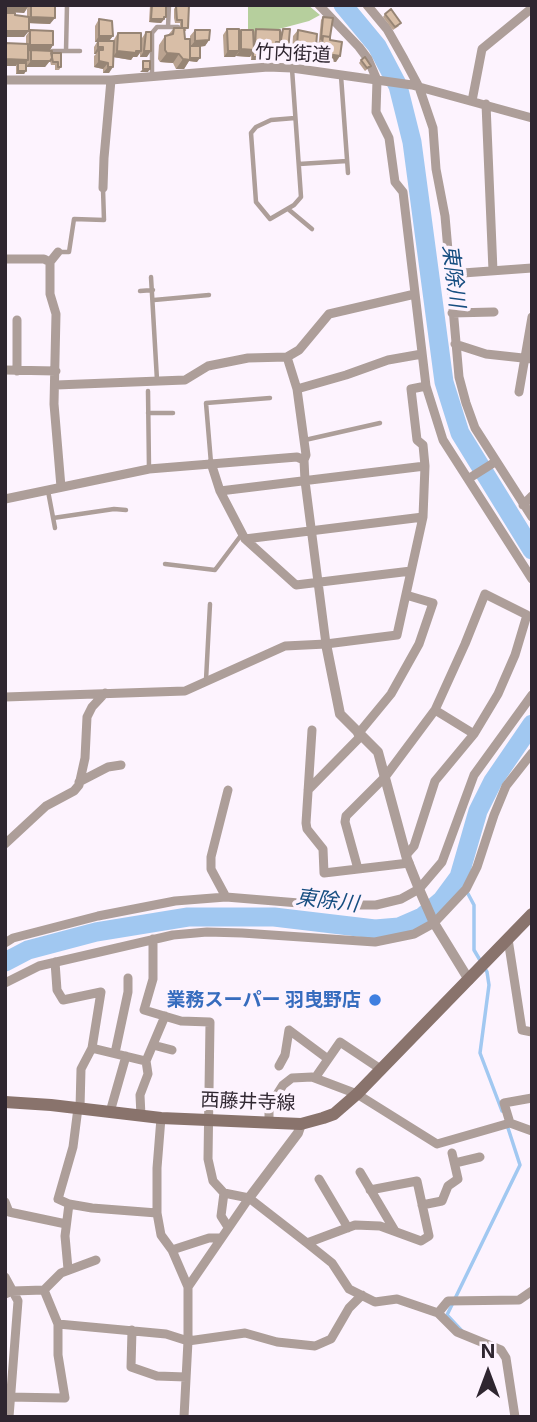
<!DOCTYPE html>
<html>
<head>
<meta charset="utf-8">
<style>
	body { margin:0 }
	#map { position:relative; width:537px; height:1422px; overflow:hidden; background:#fdf3fe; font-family:Inter,sans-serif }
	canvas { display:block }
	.frame { position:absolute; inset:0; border:7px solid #2f2630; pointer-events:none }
	.north { position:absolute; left:453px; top:1338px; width:70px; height:70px; -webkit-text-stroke:5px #fdf3fe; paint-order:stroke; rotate:0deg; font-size:19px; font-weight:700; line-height:28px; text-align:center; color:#2f2630 }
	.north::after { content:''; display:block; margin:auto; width:24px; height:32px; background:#2f2630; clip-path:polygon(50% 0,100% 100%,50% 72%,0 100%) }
</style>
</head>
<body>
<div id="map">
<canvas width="537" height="1422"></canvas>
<div class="frame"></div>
<div class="north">N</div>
</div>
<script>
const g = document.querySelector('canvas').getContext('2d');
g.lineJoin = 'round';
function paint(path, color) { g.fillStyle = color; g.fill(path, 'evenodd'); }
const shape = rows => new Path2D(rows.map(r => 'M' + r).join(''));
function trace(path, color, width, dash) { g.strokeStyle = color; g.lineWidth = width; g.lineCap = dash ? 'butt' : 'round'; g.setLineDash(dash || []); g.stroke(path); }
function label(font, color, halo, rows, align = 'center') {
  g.font = font + ' Inter,"Noto Sans JP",sans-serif'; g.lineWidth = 7; g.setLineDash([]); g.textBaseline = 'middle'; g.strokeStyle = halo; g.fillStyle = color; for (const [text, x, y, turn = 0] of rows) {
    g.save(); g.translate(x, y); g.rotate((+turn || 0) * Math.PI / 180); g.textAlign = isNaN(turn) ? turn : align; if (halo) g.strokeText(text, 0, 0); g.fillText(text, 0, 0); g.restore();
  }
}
const green = shape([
	[248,5,308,5,320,15,309,21,279,29,278,35,248,31]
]);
const stream = shape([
	[459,877,474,905,474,950,487,972,489,985,480,1053,502,1111],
	[462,1331,447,1315,520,1165,507,1125]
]);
const river = shape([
	[343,5,377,46,398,86,412,142,444,382,460,433,532,550],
	[5,962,28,950,96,932,188,917,274,917,375,929,399,927,422,917,442,900,459,877,478,811,493,781,532,724]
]);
const service = shape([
	[168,27,178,27],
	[52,51,80,51],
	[66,51,67,5],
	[292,69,301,197,294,205,270,219,256,202,251,133,256,127,271,120,295,118],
	[152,75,152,33,157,27,168,27,169,5],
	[341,76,348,173],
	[299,164,347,161],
	[288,209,312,229],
	[58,252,69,252,74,219,104,220,103,189],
	[151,277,157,380],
	[140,291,153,290],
	[154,300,209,295],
	[148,391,149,468],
	[148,413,173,413],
	[305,440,380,423],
	[211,463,206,403,270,398],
	[48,491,55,528],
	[53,518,114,509,126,510],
	[165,564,215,570,242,534],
	[206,680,210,604]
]);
const minor = shape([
	[319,5,359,47,368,59,377,80,376,112,389,138,395,182,403,192,426,386,443,440,532,579],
	[367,5,387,29,404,59,419,87,433,128,436,169,445,216,459,377,466,403,475,428,532,517],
	[5,80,111,80,268,67,292,68,412,85,532,118],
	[472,101,482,49,532,8],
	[486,104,493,271],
	[103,188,104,158,111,80],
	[58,252,50,262,50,294,56,314,54,404,61,487],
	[5,259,44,259,50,262],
	[449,274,532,268],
	[452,313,494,312],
	[455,344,486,354,532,359],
	[287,357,297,389,306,455,304,460,305,481,326,644],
	[5,370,56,371],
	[17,371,17,320],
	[56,385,185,380,208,366,248,358,287,357,299,350,329,314,415,294],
	[297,389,346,375,388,360,422,354],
	[519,392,532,317],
	[211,463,220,491,245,539,296,585,411,571],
	[425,466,423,445,417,440,411,389,426,386],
	[468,479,495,462],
	[5,499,149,469,297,457,304,460],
	[523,505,532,496],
	[245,539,423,517],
	[5,697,185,691,285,646,326,644,397,635,423,517,425,466,220,491],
	[435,710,474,734],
	[312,730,306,823,307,829,323,849,324,873,409,863],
	[358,734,391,694,419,644,433,603,406,595],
	[79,782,108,767,121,765],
	[308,790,361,736],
	[5,844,46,806,74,791,79,785,85,758,87,717,92,707,105,693],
	[358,869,345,822,346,816,385,777,435,710,465,644,485,594,527,615,515,655,498,694,474,734,435,781,414,846,406,855],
	[226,897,211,869,211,857,228,790],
	[153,939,153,979,144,1010,181,1021,210,1022,208,1159,213,1181,224,1193,249,1198,307,1243,332,1263,349,1289,375,1302,397,1299,438,1313,457,1332,501,1350,506,1358,515,1417],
	[508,939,522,1030,532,1032],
	[5,943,13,938,98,916,175,901,226,897,323,905,376,905,401,899,419,889,442,862,474,775,532,695],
	[55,962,57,990,63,1000,101,992,92,1048],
	[5,983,39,966,173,935,207,932,242,933,375,942,414,934,434,923,466,889,477,867,494,815,506,786,532,753],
	[153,1045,172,1050],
	[115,1053,128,992,128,978],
	[279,1066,285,1055,289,1030,328,1059],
	[315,1078,340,1042,382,1070],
	[78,1108,73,1147,58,1199,69,1204,92,1208,157,1213],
	[80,1108,81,1069,92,1048,146,1061],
	[110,1112,126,1056],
	[141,1116,140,1095,148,1074,146,1061,165,1016],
	[161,1118,157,1168,157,1213,161,1235,172,1250,188,1287,188,1341,184,1417],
	[269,1123,269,1107,283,1085,292,1078,312,1077,357,1094,437,1144,510,1123,532,1131],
	[510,1123,504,1103,532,1098],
	[455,1163,480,1157],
	[360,1172,395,1231],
	[319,1179,348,1228],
	[224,1193,221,1216,228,1227],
	[5,1202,9,1212,66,1224],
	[422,1205,442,1201,448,1186,458,1179,452,1153],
	[307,1243,355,1225,380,1226,421,1241,429,1236,417,1181,370,1190],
	[172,1250,209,1238,220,1238],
	[68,1269,65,1236,69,1204],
	[5,1277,18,1301,9,1417],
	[188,1287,249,1198],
	[44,1290,61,1273,96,1260],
	[5,1294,12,1291,44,1290,58,1324,166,1334,188,1341,245,1333,277,1342,315,1346,331,1339,349,1308,362,1295],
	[438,1313,448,1301,519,1300,532,1291],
	[132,1330,131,1367,157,1376,186,1377],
	[7,1397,65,1398,58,1355,58,1324]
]);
const tertiary = shape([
	[326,644,340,714,378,752,407,859,419,889,434,923,469,980],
	[249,1198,298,1133,301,1124]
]);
const secondary = shape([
	[5,1102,51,1105,161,1118,301,1124,323,1118,334,1114,357,1094,532,914]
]);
const wall = shape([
	[5,5,62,5,61,7,55,7,50,24,29,23,24,37,15,15,27,17,27,9,28,7,24,13],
	[150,5,166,5,166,17,161,23,149,22],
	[173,5,189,5,186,31,184,31,185,39,190,39,190,36,195,30,209,40,205,46,200,47,197,62,189,61,184,69,176,69,173,63,160,62,158,59,159,45,165,36,168,35,174,28,180,28,180,23,175,23,174,18,174,9,176,6,180,6],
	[385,14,399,26,393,30,383,17],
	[323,17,330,40,336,62,317,59,321,20],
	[99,19,113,36,109,41,113,41,118,33,141,45,142,38,146,32,147,57,140,57,140,53,137,57,133,57,131,60,113,57,109,73,103,73,103,69,94,67,94,56,96,54,94,54,94,47,97,42,95,42,95,26],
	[227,29,239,33,241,30,253,33,256,29,280,34,283,29,284,57,275,57,277,45,271,51,262,51,259,60,251,60,251,54,250,57,236,56,236,55,235,57,224,57,223,35],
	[30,30,53,45,49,51,61,67,59,70,55,70,55,65,51,65,50,61,45,67,26,67,26,62,26,71,24,74,16,74,16,66,26,44,26,36],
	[298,30,311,53,292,53,293,36],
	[361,60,371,66,365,71,359,63]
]);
const shadedWall = shape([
	[29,5,24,13,5,12,5,6],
	[31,17,55,18,50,24,27,23],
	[164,17,166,17,161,23,149,22,151,19],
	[5,31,29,31,24,37,5,37],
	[99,36,113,36,108,42,95,42],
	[209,40,205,46,190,47,195,41],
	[276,42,280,42,271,51,254,51,250,57,236,56,241,49,252,50,255,45],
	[30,45,53,45,49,52,26,51],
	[98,47,103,47,99,54,99,50,96,54,94,54],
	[297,47,316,47,311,53,292,53],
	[279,50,288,51,284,57,275,57],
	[117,51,141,51,137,57,133,57,131,60,113,57],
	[144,51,151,51,147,57,140,57],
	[228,51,239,51,235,57,224,57],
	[167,53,179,54,173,63,160,62],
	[321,53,340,56,336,62,317,59],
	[253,57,262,57,259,60,251,60],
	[52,58,45,67,26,67,31,61],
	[189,58,200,58,197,62,189,61,184,69,176,69,183,59],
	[5,59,28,60,24,66,18,63,16,66,5,66],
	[99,61,108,63,103,69,94,67],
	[108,67,113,67,109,73,103,73],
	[143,69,150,69,148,72,140,72],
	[18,71,26,71,24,74,16,74]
]);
const building = shape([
	[5,5,29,5,28,6,5,5],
	[31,5,55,5,55,18,31,17,31,5],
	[152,5,166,5,166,17,164,17,164,19,151,19,152,5],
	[182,5,189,5,188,28,182,28,182,20,177,20,176,6,182,6,182,5],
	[391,9,401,23,395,27,385,14,391,9],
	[5,13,15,13,15,15,29,17,29,31,5,31,5,13],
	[323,17,333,18,330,37,323,36,321,39,323,17],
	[99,19,112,21,113,36,99,36,99,19],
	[174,28,184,28,185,39,190,39,190,60,183,59,179,54,167,53,165,50,165,36,173,34,174,28],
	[227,29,239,29,239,51,228,51,227,29],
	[256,29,280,30,280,42,276,42,276,45,255,45,256,29],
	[283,29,290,29,288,51,279,50,283,29],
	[30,30,53,31,53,45,30,45,30,30],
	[195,30,210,30,209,40,195,41,195,30],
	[241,30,253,30,254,50,241,49,241,30],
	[298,30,317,34,316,47,297,47,298,30],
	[146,32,151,32,151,51,144,51,146,32],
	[118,33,141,33,141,51,136,51,136,53,117,51,118,33],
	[323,36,330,37,330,40,342,42,340,56,321,53,323,36],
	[98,41,114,41,113,67,108,67,108,63,99,61,99,50,103,50,103,47,98,47,98,41],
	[5,43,28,44,28,60,5,59,5,43],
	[190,46,200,46,200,58,190,58,190,46],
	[31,50,52,51,52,58,50,61,31,61,31,50],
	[253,50,262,50,262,57,253,57,253,50],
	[51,53,61,53,61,67,58,67,58,62,53,62,51,53],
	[365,57,371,66,367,68,361,60,365,57],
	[143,61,150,61,150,69,143,69,143,61],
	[18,63,26,63,26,71,18,71,18,63]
]);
const markers = [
	[375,1000,7,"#3f7fe0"]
];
const streetNames = [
	["竹内街道",293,54,3],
	["西藤井寺線",248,1102,2]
];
const shopNames = [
	["業務スーパー 羽曳野店",361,1000]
];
const waterNames = [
	["東除川",453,276,83],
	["東除川",327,901,7]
];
paint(green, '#b6cf9d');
trace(stream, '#a1c8f1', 3.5);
trace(river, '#a1c8f1', 19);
trace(service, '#ad9e99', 4.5);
trace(minor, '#ad9e99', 9);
trace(tertiary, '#ad9e99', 10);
trace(secondary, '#89736c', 12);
paint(wall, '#baa390');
paint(shadedWall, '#978575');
paint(building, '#d8bea7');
trace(building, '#978575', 2);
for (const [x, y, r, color] of markers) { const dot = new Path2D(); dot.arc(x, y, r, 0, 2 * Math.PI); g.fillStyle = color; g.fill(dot); trace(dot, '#fdf3fe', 2.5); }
label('19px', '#2f2630', '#fdf3fe', streetNames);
label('bold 19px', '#366cbe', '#fdf3fe', shopNames, 'right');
label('italic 21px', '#174e81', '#fdf3fe', waterNames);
</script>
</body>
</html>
